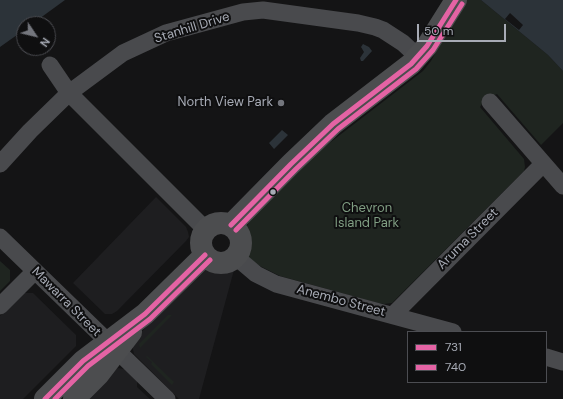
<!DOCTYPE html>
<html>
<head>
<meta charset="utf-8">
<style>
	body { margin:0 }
	#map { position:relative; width:563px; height:399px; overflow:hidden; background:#141415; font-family:"DM Sans",sans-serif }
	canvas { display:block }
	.legend { position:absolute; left:407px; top:331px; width:140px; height:52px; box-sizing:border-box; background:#0f0f10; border:1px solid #4c4d52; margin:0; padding:5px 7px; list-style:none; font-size:12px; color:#a7abb5 }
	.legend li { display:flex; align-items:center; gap:8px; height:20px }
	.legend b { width:20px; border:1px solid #4c4d52 }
	.north { position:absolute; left:16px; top:16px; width:40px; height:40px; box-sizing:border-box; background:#0f0f10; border:1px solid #4c4d52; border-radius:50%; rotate:125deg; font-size:11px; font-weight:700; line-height:16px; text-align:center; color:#a7abb5 }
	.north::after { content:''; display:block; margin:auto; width:14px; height:18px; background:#74767d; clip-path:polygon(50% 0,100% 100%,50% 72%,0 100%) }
	.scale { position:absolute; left:417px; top:24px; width:89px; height:18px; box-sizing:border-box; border:2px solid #a7abb5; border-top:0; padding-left:5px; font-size:12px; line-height:14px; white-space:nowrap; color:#a7abb5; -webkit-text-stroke:3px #0f0f10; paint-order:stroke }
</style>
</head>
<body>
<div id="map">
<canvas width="563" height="399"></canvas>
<ul class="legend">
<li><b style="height:5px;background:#e463a4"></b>731</li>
<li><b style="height:5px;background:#e463a4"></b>740</li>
</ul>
<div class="north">N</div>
<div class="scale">50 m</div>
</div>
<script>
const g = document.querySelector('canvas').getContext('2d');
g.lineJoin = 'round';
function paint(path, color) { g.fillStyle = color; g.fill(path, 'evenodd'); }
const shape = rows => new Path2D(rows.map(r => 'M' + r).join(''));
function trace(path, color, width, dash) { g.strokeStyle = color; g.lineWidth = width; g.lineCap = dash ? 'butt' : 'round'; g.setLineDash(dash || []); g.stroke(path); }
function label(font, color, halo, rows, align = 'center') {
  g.font = font + ' "DM Sans",sans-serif'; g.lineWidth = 4; g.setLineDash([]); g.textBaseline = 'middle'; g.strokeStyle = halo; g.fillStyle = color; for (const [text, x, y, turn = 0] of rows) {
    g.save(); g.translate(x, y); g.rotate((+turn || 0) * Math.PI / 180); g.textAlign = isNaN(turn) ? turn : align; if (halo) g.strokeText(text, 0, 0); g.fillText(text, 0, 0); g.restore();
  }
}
const built = shape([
	[156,197,186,227,188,232,189,237,186,241,117,311,112,314,105,314,73,283],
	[218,264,228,266,234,270,199,399,179,399,134,354,132,345,136,338,166,305,209,266],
	[23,293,33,293,76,335,76,346,23,399,0,399,0,316],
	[118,368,124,369,137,380,137,387,150,399,86,399,115,369]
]);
const green = shape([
	[464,0,481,0,548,55,563,71,563,123,541,145,497,94,492,96,482,104,480,107,524,159,525,167,524,171,392,303,384,304,378,303,280,276,256,264,247,255,243,242,244,231,251,219,319,151,423,71,431,61],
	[0,261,10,270,10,281,0,291],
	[168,315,172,315,140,348,139,344],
	[147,356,174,382,172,385,151,364,152,362,146,357]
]);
const water = shape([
	[0,0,65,0,32,24,24,24,24,30,0,47],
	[481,0,563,0,563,71,548,55],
	[363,44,369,47,372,51,363,61,361,61,360,58,364,52,361,47],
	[282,130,288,135,274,149,269,143]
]);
const pier = shape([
	[510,13,523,25,519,30,505,19]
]);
const minor = shape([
	[50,65,69,93,206,230],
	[490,102,563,186],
	[0,164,30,131,69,93,123,53,166,33,243,12,263,10,358,23,375,27,383,30,403,43,418,57],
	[0,237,167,399],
	[236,257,256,274,276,284,453,332],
	[0,306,35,271],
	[393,315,543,164],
	[546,357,563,362]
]);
const major = shape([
	'201 243a20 20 0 1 1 40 0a20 20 0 1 1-40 0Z',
	[231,225,291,164,333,124,411,64,427,46,456,0],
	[45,399,83,361,145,314,205,255],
	[74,399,98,375,131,332]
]);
const bus1 = shape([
	[231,225,291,164,333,124,411,64,427,46,456,0],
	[45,399,83,361,145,314,205,255]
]);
const bus2 = shape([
	[236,230,296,169,338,129,416,69,433,50,462,4],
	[55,399,88,366,150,319,210,260]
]);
const markers = [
	[281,103,4,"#74767d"],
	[273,192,3.5,"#a7abb5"]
];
const streetNames = [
	["Stanhill Drive",192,28,-17],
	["Aruma Street",468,239,-45],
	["Anembo Street",341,301,15],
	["Mawarra Street",66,302,45]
];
const poiNames = [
	["North View Park",273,103]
];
const parkNames = [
	["Chevron",367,209],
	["Island Park",367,224]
];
paint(built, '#1e1e20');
paint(green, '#1f2520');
paint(water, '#2c3339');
paint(pier, '#141415');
trace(minor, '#494a4d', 17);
trace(major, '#4c4d4f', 22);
trace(bus1, '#e463a4', 5);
trace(bus2, '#e463a4', 5);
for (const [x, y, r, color] of markers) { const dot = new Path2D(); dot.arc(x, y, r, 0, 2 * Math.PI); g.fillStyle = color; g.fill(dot); trace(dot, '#0f0f10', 1.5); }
label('13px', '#a7abb5', '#0f0f10', streetNames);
label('13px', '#a7abb5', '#0f0f10', poiNames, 'right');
label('13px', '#809e83', '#0f0f10', parkNames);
</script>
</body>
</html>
